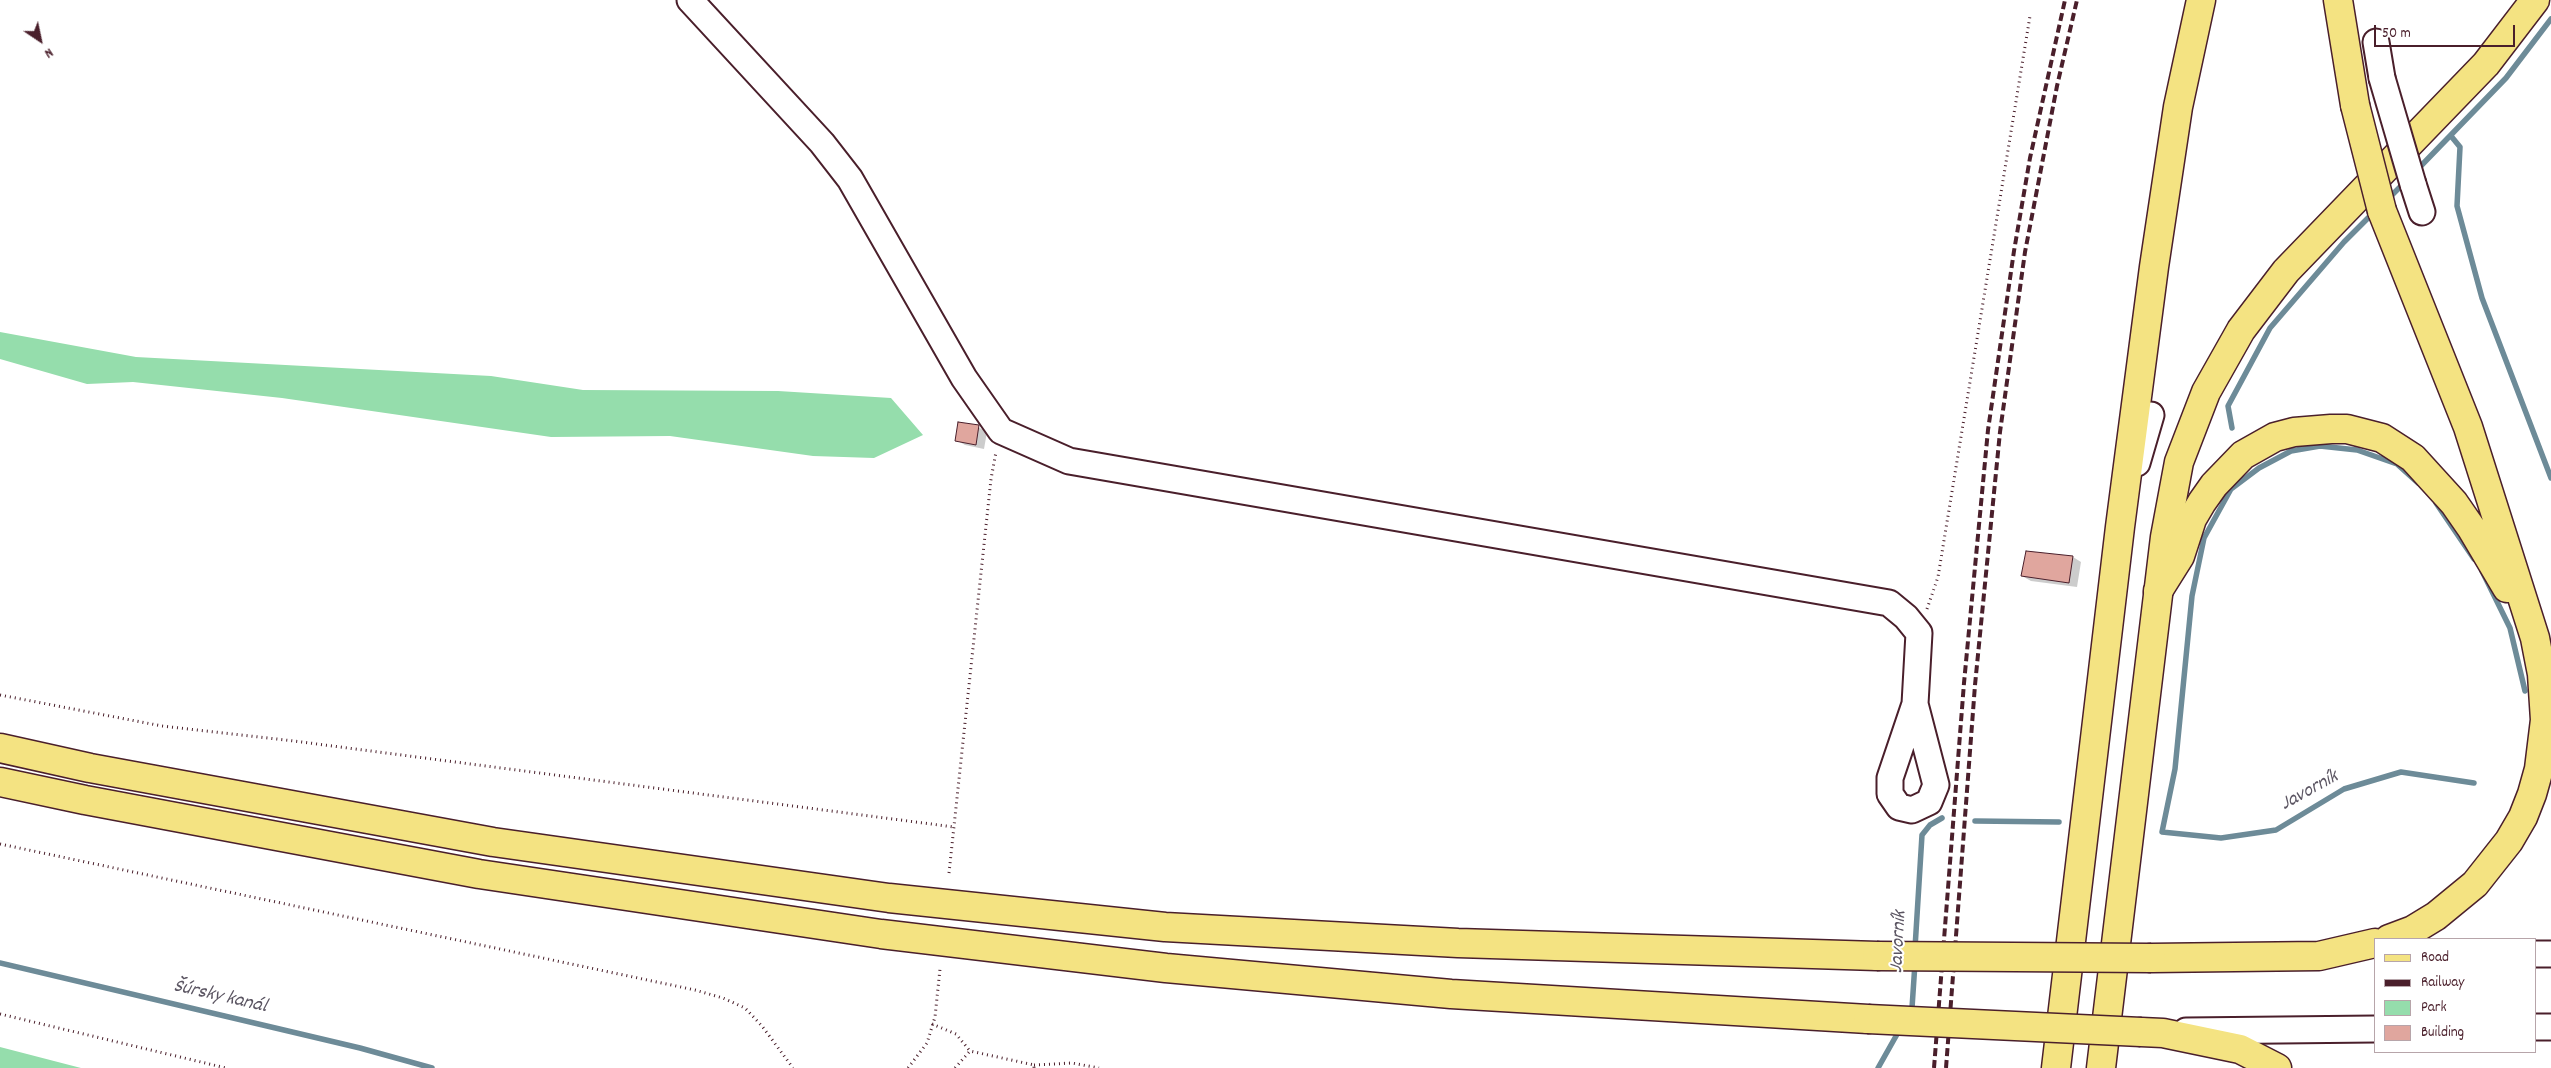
<!DOCTYPE html>
<html>
<head>
<meta charset="utf-8">
<style>
	body { margin:0 }
	#map { position:relative; width:2551px; height:1068px; overflow:hidden; background:#fff; font-family:Dekko,sans-serif }
	canvas { display:block }
	.legend { position:absolute; left:2374px; top:938px; width:162px; height:115px; box-sizing:border-box; background:#fff; border:1px solid #b7a5aa; margin:0; padding:6px 9px; list-style:none; font-size:15px; color:#4a1f2b }
	.legend li { display:flex; align-items:center; gap:10px; height:25px }
	.legend b { width:25px; border:1px solid #b7a5aa }
	.north { position:absolute; left:15px; top:15px; width:50px; height:50px; -webkit-text-stroke:4px #fff; paint-order:stroke; rotate:146deg; font-size:14px; font-weight:700; line-height:20px; text-align:center; color:#4a1f2b }
	.north::after { content:''; display:block; margin:auto; width:18px; height:22px; background:#4a1f2b; clip-path:polygon(50% 0,100% 100%,50% 72%,0 100%) }
	.scale { position:absolute; left:2374px; top:25px; width:141px; height:22px; box-sizing:border-box; border:2px solid #4a1f2b; border-top:0; padding-left:6px; font-size:15px; line-height:18px; white-space:nowrap; color:#4a1f2b; -webkit-text-stroke:4px #fff; paint-order:stroke }
</style>
</head>
<body>
<div id="map">
<canvas width="2551" height="1068"></canvas>
<ul class="legend">
<li><b style="height:6px;background:#f4e382"></b>Road</li>
<li><b style="height:6px;background:#4a1f2b"></b>Railway</li>
<li><b style="height:14px;background:#95ddac"></b>Park</li>
<li><b style="height:14px;background:#e0a69e"></b>Building</li>
</ul>
<div class="north">N</div>
<div class="scale">50 m</div>
</div>
<script>
const g = document.querySelector('canvas').getContext('2d');
g.lineJoin = 'round';
function paint(path, color) { g.fillStyle = color; g.fill(path, 'evenodd'); }
const shape = rows => new Path2D(rows.map(r => 'M' + r).join(''));
function trace(path, color, width, dash) { g.strokeStyle = color; g.lineWidth = width; g.lineCap = dash ? 'butt' : 'round'; g.setLineDash(dash || []); g.stroke(path); }
function label(font, color, halo, rows, align = 'center') {
  g.font = font + ' Dekko,sans-serif'; g.lineWidth = 4; g.setLineDash([]); g.textBaseline = 'middle'; g.strokeStyle = halo; g.fillStyle = color; for (const [text, x, y, turn = 0] of rows) {
    g.save(); g.translate(x, y); g.rotate((+turn || 0) * Math.PI / 180); g.textAlign = isNaN(turn) ? turn : align; if (halo) g.strokeText(text, 0, 0); g.fillText(text, 0, 0); g.restore();
  }
}
const green = shape([
	[0,332,136,357,491,376,583,390,778,391,891,398,923,435,874,458,813,456,670,436,551,437,282,398,133,382,87,384,0,359],
	[0,1047,81,1068,0,1068]
]);
const shadow = shape([
	[978,427,987,432,984,449,965,445,956,440],
	[2073,557,2081,562,2077,587,2031,581,2022,576]
]);
const stream = shape([
	[2451,136,2460,147,2457,206,2482,298,2551,478],
	[2416,171,2506,78,2551,19],
	[2388,199,2406,181],
	[2232,428,2228,406,2270,328,2344,242,2374,212],
	[2418,483,2397,464,2357,450,2320,446,2291,451,2259,468,2231,489,2204,538,2192,596,2175,769,2162,832,2221,838,2276,830,2344,789,2401,772,2474,783],
	[2436,503,2474,559],
	[2482,571,2510,628,2525,691],
	[1975,821,2059,822],
	[1915,948,1922,835,1930,825,1942,818],
	[0,963,360,1048,432,1068],
	[1910,1013,1912,1008,1915,963],
	[1878,1068,1900,1029]
]);
const building = shape([
	[958,422,979,425,976,445,955,441,958,422],
	[2026,551,2073,556,2069,583,2021,576,2026,551]
]);
const path = shape([
	[1927,609,1938,577,2030,16],
	[0,695,162,726,294,741,954,827],
	[0,844,695,990,723,998,745,1008,762,1026,793,1068],
	[949,873,991,479,996,452],
	[0,1014,226,1068],
	[932,1024,956,1034,970,1051],
	[1034,1065,1072,1063,1099,1068],
	[908,1068,927,1043,935,1017,940,969],
	[955,1068,970,1051,1034,1065,1034,1068]
]);
const minor = shape([
	[690,0,822,143,850,179,964,378,1001,431,1069,461,1889,603,1906,617,1919,633,1915,704,1890,778,1890,794,1899,807,1912,810,1929,802,1936,785,1915,704],
	[2376,42,2382,78],
	[2413,184,2422,212],
	[2137,463,2151,415],
	[2535,954,2551,954],
	[2535,1027,2551,1027],
	[2186,1031,2375,1029]
]);
const major = shape([
	[2056,1068,2120,527,2154,267,2178,107,2201,0],
	[2101,1068,2165,537,2179,462,2206,392,2241,330,2286,271,2486,64,2535,0]
]);
const highway = shape([
	[2338,0,2355,105],
	[2382,211,2468,427,2535,638,2542,674,2545,720,2539,769,2532,794,2523,817,2509,841,2475,884,2436,916,2413,930,2389,939],
	[2158,591,2180,556,2192,519,2202,502,2214,485,2243,455,2275,437,2294,432,2331,429,2347,429,2382,438,2413,458,2454,503,2472,529,2507,588],
	[0,748,90,768,493,842,889,898,1165,927,1458,943,1877,956],
	[0,782,85,800,479,874,881,934,1166,968,1451,994,1868,1019],
	[2151,958,2319,956,2375,943],
	[2141,1032,2163,1033,2240,1049,2277,1068]
]);
const rail = shape([
	[1934,1068,1964,683,1988,430,2014,251,2030,158,2065,0],
	[1946,1068,1975,685,2000,432,2025,252,2057,86,2077,0]
]);
const minorBridge = shape([
	[2382,78,2413,184]
]);
const highwayBridge = shape([
	[2355,105,2382,211],
	[1877,956,2151,958],
	[1868,1019,2141,1032]
]);
const waterNames = [
	["Javorník",2310,792,-29],
	["Javorník",1900,942,-87],
	["Šúrsky kanál",220,998,13]
];
paint(green, '#95ddac');
paint(shadow, '#0003');
trace(stream, '#6d8b98', 5.5);
paint(building, '#e0a69e');
trace(building, '#4a1f2b', 1);
trace(minor, '#4a1f2b', 29);
trace(major, '#4a1f2b', 31);
trace(highway, '#4a1f2b', 31);
trace(path, '#4a1f2b', 3, [1, 4]);
trace(minor, '#fff', 25);
trace(major, '#f4e382', 28);
trace(highway, '#f4e382', 28);
trace(rail, '#4a1f2b', 4, [8, 4]);
trace(minorBridge, '#4a1f2b', 29, []);
trace(highwayBridge, '#4a1f2b', 31, []);
trace(minorBridge, '#fff', 25);
trace(highwayBridge, '#f4e382', 28);
label('italic 20px', '#5b5562', '#fff', waterNames);
</script>
</body>
</html>
